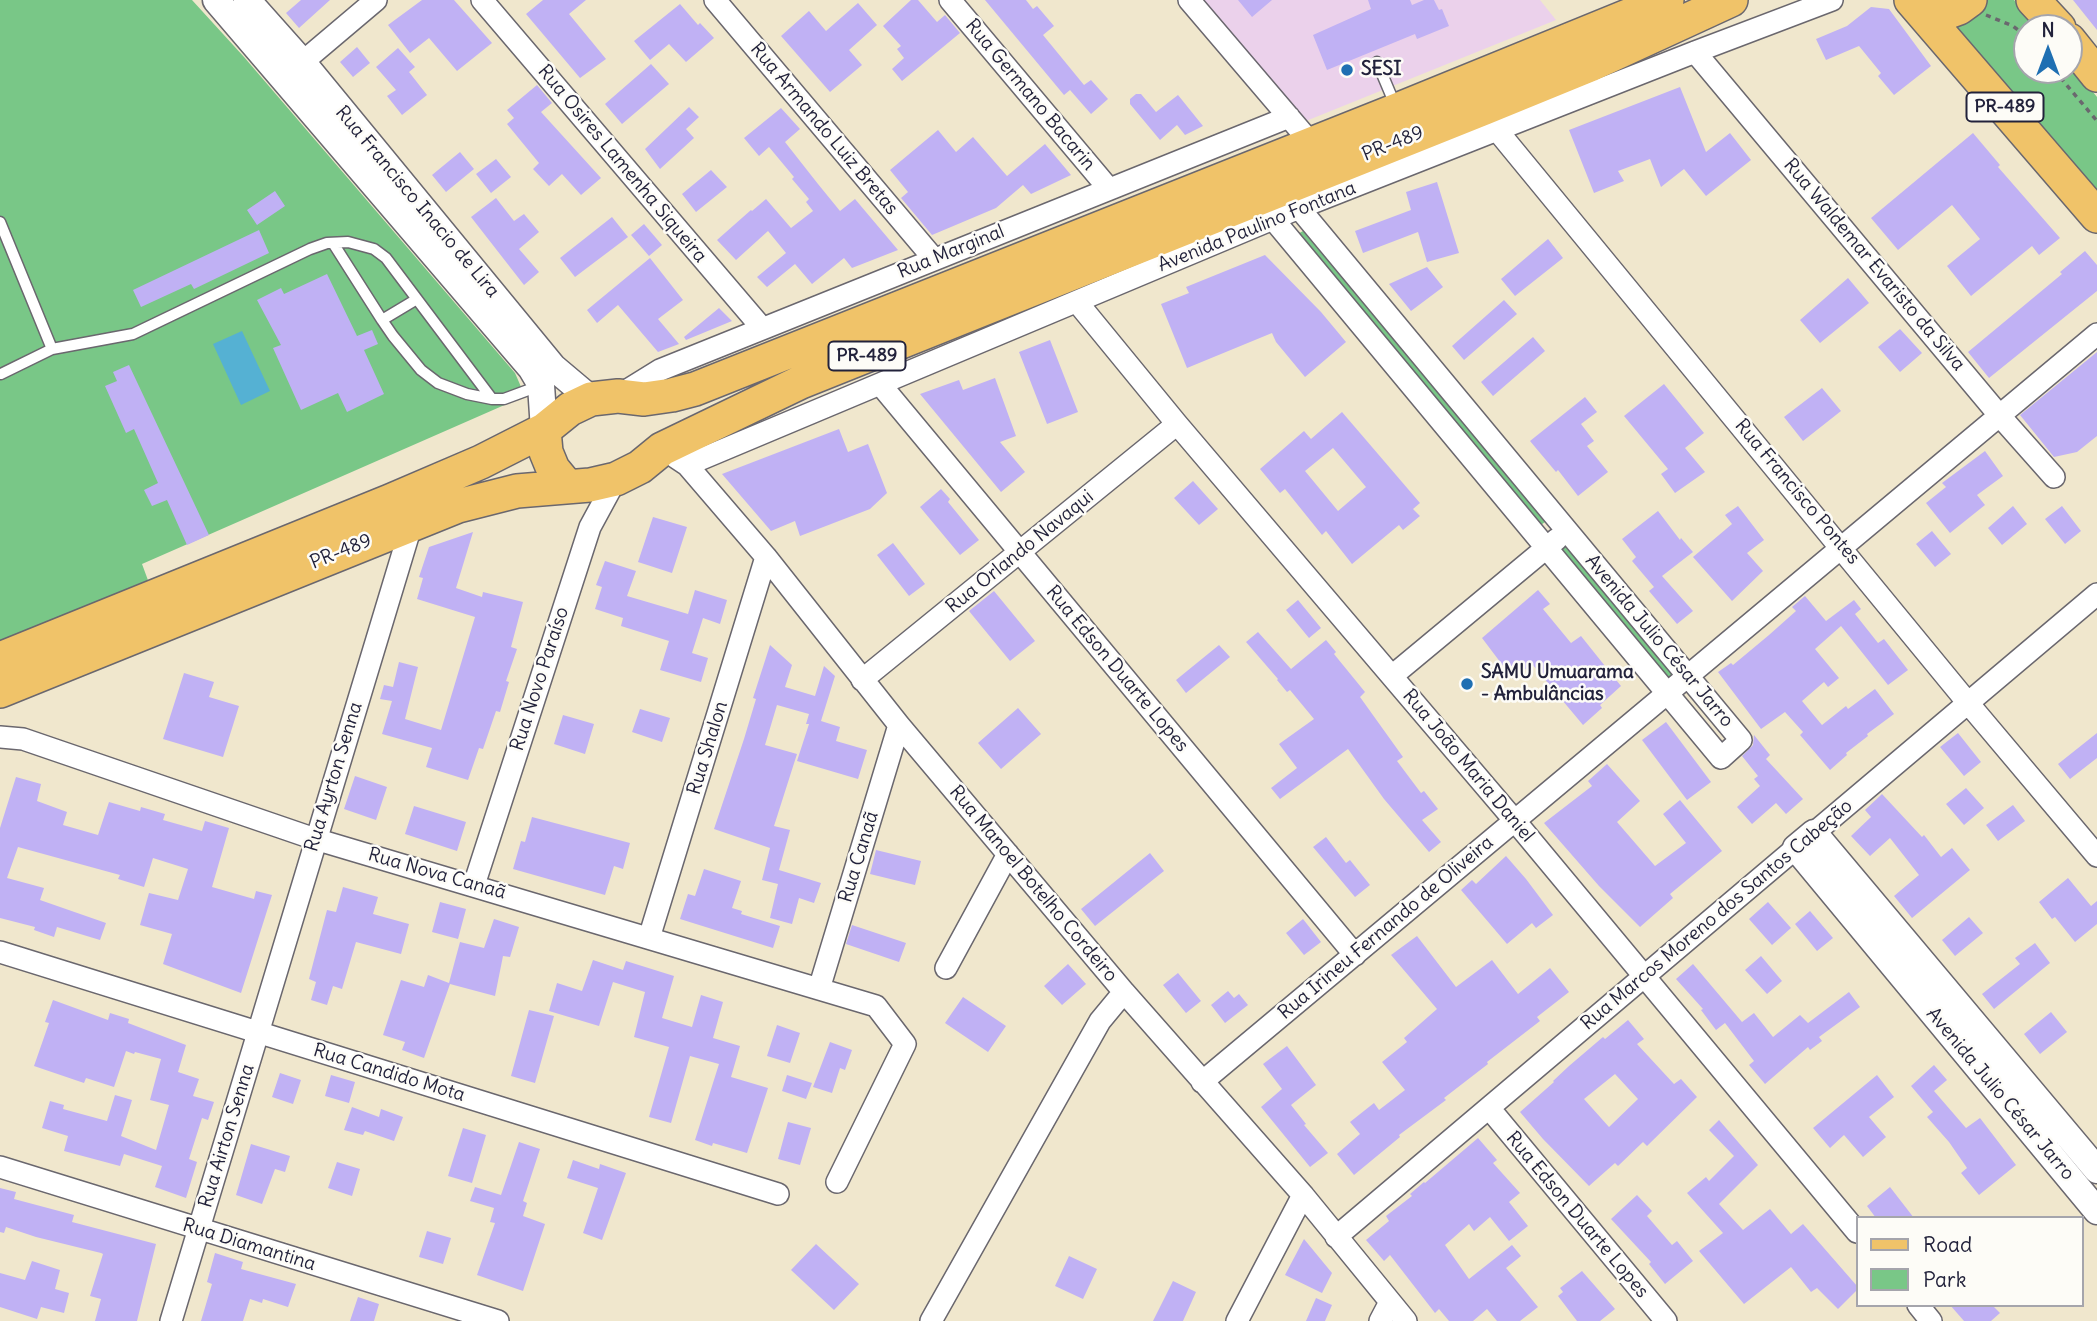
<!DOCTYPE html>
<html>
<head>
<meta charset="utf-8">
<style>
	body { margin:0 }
	#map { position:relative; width:2097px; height:1321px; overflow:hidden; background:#f0e7cd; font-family:Delius,sans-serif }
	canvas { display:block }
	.legend { position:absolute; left:1856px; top:1216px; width:228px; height:91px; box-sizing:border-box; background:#fdfcf7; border:2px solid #a5a5ac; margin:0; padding:9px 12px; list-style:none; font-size:21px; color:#22223b }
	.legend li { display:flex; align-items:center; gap:14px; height:35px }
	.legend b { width:35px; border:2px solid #a5a5ac }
	.north { position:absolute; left:2013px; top:14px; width:70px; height:70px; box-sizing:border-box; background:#fdfcf7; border:2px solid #a5a5ac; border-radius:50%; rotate:0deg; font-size:19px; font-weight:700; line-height:28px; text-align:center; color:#22223b }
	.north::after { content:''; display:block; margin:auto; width:24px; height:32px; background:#1f6fb2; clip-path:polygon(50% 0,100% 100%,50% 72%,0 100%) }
</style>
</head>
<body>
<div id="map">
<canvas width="2097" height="1321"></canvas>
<ul class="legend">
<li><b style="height:9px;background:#f0c369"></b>Road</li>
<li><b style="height:19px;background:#79c787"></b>Park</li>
</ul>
<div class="north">N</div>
</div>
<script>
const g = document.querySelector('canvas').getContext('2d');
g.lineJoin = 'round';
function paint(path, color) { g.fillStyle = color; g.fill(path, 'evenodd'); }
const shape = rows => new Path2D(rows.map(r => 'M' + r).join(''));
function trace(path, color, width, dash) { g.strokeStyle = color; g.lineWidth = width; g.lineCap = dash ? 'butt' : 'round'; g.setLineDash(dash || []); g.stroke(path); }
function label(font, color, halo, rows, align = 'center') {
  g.font = font + ' Delius,sans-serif'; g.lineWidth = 5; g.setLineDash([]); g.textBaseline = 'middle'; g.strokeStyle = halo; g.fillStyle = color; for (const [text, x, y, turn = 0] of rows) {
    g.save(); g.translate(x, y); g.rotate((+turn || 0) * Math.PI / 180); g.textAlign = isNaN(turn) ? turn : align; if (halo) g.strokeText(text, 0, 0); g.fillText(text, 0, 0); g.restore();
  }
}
const built = shape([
	[1203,0,1540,0,1556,20,1306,121]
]);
const green = shape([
	[0,0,192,0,244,57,515,373,525,396,142,564,149,583,0,644],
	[1986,0,2014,0,2041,28,2027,28,2027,70,2069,70,2069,62,2097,97,2097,194,1946,24,1983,6],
	[1303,231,1545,522,1538,527,1294,236],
	[1563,541,1673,673,1665,681,1555,548]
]);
const water = shape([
	[242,331,270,391,241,405,213,344]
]);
const building = shape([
	[301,0,330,0,299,28,286,13],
	[422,0,454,0,492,43,457,71,429,38,410,53,388,25],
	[543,0,586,0,569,14,606,59,580,78,526,14],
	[911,0,918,0,937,22,945,15,960,33,902,81,892,69,904,58,897,49,901,46,883,26],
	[985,0,1026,0,1033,9,1037,6,1054,26,1043,35,1084,85,1091,80,1108,99,1091,114,1070,90,1064,95],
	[1238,0,1272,0,1252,17],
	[1368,0,1410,0,1412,5,1424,0,1434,0,1439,10,1442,9,1449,26,1417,39,1415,34,1327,70,1313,35,1371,9],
	[2073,0,2097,0,2097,30],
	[858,3,877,25,849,50,862,65,830,92,781,36,809,11,826,31],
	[680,4,698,25,700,23,714,38,686,62,669,44,650,60,634,41],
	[1871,7,1889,9,1931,66,1894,95,1878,76,1881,73,1859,46,1826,60,1816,39,1847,26],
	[357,47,370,63,353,77,340,62],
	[398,48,415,67,409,72,427,95,402,115,387,96,396,90,376,67],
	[651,64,669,84,622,124,605,104],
	[537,85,552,103,541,112,601,178,581,195,562,174,549,186,533,169,539,163,507,124,514,118,507,110],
	[1680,87,1706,152,1730,133,1751,160,1706,196,1684,169,1661,187,1650,159,1618,171,1624,181,1594,193,1569,130],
	[1136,94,1141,94,1156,112,1178,95,1203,126,1185,135,1177,125,1160,140,1130,104,1130,99],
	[689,107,699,117,686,129,694,138,660,169,645,149],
	[781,108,800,129,785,142,818,184,840,211,855,199,898,250,852,268,844,258,812,284,795,264,767,287,757,277,786,253,768,231,736,260,717,240,751,210,752,211,766,199,791,228,813,211,806,202,809,199,792,179,794,177,769,147,759,156,744,138],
	[938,130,956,152,973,137,1007,176,1045,144,1071,175,1031,194,1023,185,996,208,932,235,901,198,908,192,890,170],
	[1973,133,2000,165,1998,167,2060,238,2039,255,2032,246,1971,296,1947,266,1980,239,1952,205,1898,250,1871,218],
	[460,152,474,169,446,192,432,175],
	[496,159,511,177,491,193,476,174],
	[711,170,727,187,696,212,682,194],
	[1437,182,1459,253,1427,262,1418,232,1363,253,1355,231,1411,210,1406,192],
	[275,191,285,206,257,225,247,210],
	[496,198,514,221,524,214,539,232,519,249,539,272,524,285,471,217],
	[612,217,628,237,575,277,560,258],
	[644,224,662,245,649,256,631,235],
	[259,230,269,253,194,289,191,284,141,307,133,290],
	[1548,239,1563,258,1515,296,1501,279],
	[2085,251,2097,265,2097,291,1989,378,1968,352,2062,274,2060,272],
	[1265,255,1321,312,1346,342,1305,377,1276,342,1272,333,1187,368,1161,304,1189,293,1186,287],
	[650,258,683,300,658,319,679,344,658,352,618,305,597,323,587,310],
	[1427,267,1443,287,1411,311,1389,284],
	[327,274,357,336,372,330,378,344,364,350,384,394,347,412,338,393,301,410,273,348,281,345,257,300,281,288,284,294],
	[1848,278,1869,303,1820,343,1800,320],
	[1504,300,1517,314,1464,360,1452,346],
	[719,308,732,321,686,340,684,337],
	[1900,329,1922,353,1900,372,1878,347],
	[1533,337,1545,351,1493,396,1481,382],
	[1050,340,1078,412,1047,424,1019,352],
	[2097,352,2097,436,2077,452,2054,457,2020,415],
	[129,365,209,535,187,545,167,500,152,506,144,490,158,483,134,429,126,433,105,386,117,381,113,372],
	[995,378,1016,436,1000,442,1025,472,1001,492,920,394,959,380,963,390],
	[1664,384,1704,433,1685,448,1705,472,1675,493,1661,474,1668,469,1624,416],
	[1822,388,1841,411,1803,441,1784,417],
	[1585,397,1597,412,1581,424,1594,441,1587,446,1608,472,1578,496,1558,470,1556,472,1530,441],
	[1342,412,1420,503,1413,509,1420,516,1403,530,1399,525,1352,564,1326,531,1322,535,1285,489,1280,493,1260,469,1304,431,1311,439],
	[1333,448,1366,487,1338,511,1305,471],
	[839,429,848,452,868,444,887,493,870,509,800,536,795,521,771,531,722,474],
	[1985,451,2003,476,1977,495,1985,505,1950,533,1926,503,1946,487,1942,483],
	[1193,481,1218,509,1199,525,1174,498],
	[941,489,950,499,948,502,979,540,960,555,920,507],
	[1738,506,1764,540,1747,553,1763,571,1732,601,1693,557,1732,524,1725,515],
	[2013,506,2027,524,2002,545,1988,528],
	[2062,506,2081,531,2065,544,2045,519],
	[1658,511,1680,540,1681,538,1693,552,1662,576,1693,611,1677,624,1649,591,1654,587,1632,561,1636,557,1622,539],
	[653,517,687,527,672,573,638,562],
	[1932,531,1951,554,1935,567,1916,544],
	[473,532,456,588,482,597,483,592,523,602,511,647,517,649,506,681,509,682,500,712,496,711,483,749,479,748,468,780,426,767,432,748,382,734,392,701,380,699,384,685,393,687,399,662,418,667,405,719,441,730,475,617,417,599,423,578,419,577,429,547],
	[893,543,925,584,909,596,877,555],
	[605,561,636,571,627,596,688,614,695,590,727,600,720,624,703,618,692,653,708,658,701,682,660,670,669,641,621,626,623,618,595,609,602,587,596,585],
	[1538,590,1550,604,1543,609,1571,643,1581,636,1621,686,1600,705,1602,708,1583,725,1532,664,1513,679,1482,638],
	[994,591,1035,641,1010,661,969,611],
	[1805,596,1826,621,1854,600,1861,609,1855,614,1878,643,1884,639,1908,670,1888,685,1841,626,1815,649,1839,678,1828,687,1824,682,1802,701,1822,725,1846,706,1848,709,1875,689,1894,714,1867,734,1868,736,1846,753,1847,755,1830,770,1800,735,1803,732,1785,712,1761,729,1718,672,1731,663,1733,665,1769,635,1796,611,1792,607],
	[1298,600,1321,628,1309,638,1286,610],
	[1258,632,1291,669,1326,640,1336,652,1334,654,1365,692,1360,697,1403,757,1397,761,1421,793,1424,791,1438,809,1422,820,1441,842,1429,852,1384,799,1348,749,1280,799,1271,788,1297,768,1279,744,1314,719,1290,690,1287,692,1277,680,1278,679,1246,642],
	[770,645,792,665,785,687,815,696,824,666,835,676,821,721,840,727,836,741,867,750,858,779,797,761,809,724,806,724,809,714,777,705,765,745,797,754,774,826,790,830,779,870,821,883,814,903,799,898,792,924,770,918,778,884,762,880,770,848,714,829,744,739,756,699,753,698],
	[1219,645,1230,657,1186,693,1176,680],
	[184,673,214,682,209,697,239,706,223,757,163,739],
	[1018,708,1041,734,1001,769,978,743],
	[640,709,670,718,662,742,632,732],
	[563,715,594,724,585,754,554,744],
	[1666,722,1711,782,1687,800,1642,740],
	[1958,733,1981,762,1964,776,1940,747],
	[2097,733,2097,758,2070,779,2058,764],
	[1754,735,1770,755,1766,759,1803,799,1786,814,1776,803,1752,824,1737,807,1760,786,1754,779,1758,776,1742,756,1753,745],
	[1607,764,1640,801,1617,822,1655,866,1686,843,1663,814,1680,800,1722,851,1670,894,1673,898,1640,927,1599,886,1544,823,1592,786,1588,781],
	[355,776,387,787,376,820,344,809],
	[16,777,41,784,37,801,67,812,63,825,98,835,109,802,140,811,141,807,165,814,163,820,202,831,205,821,229,828,212,887,254,899,256,891,272,895,241,993,163,964,172,934,140,925,149,893,178,900,188,869,153,858,144,887,118,879,120,875,18,847,7,878,44,888,40,900,106,923,100,940,57,927,54,937,34,930,35,927,0,918,0,828],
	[1966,788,1984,808,1964,825,1946,804],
	[1882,794,1922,837,1924,835,1941,857,1952,848,1970,870,1912,918,1894,896,1919,875,1890,838,1870,856,1851,836,1871,817,1865,810],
	[2013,805,2025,821,1998,841,1986,825],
	[414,806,466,822,457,851,405,834],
	[532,817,630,843,623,869,614,866,605,895,513,869,521,841,525,842],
	[1326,837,1346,863,1350,860,1370,885,1355,897,1313,847],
	[876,850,921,861,915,885,870,874],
	[1150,853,1164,871,1095,926,1081,909],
	[1506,856,1526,879,1553,915,1536,928,1532,923,1507,944,1461,890,1472,880,1476,884],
	[704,869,741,881,732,908,742,911,741,914,780,926,773,948,680,919,688,894,695,896],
	[2068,878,2091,906,2097,901,2097,924,2075,942,2055,917,2052,919,2039,902],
	[343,887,378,897,373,914,409,924,401,954,356,942,342,989,333,986,327,1005,311,1000,316,982,309,979,327,910,336,912],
	[440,902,466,909,458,939,432,932],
	[1768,902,1791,928,1772,945,1749,919],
	[1810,911,1833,938,1817,951,1795,924],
	[1969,917,1983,933,1955,956,1942,940],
	[494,919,519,927,510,957,503,956,495,996,450,984,424,1058,402,1050,405,1042,383,1035,401,980,424,987,428,975,449,983,460,942,484,948],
	[1303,919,1321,942,1304,955,1286,933],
	[852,925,906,943,899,962,846,944],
	[1417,936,1456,987,1492,960,1518,994,1550,968,1569,992,1537,1017,1540,1021,1487,1062,1488,1064,1444,1098,1446,1100,1399,1135,1400,1137,1354,1175,1337,1154,1360,1134,1350,1122,1374,1103,1379,1110,1405,1090,1382,1062,1407,1042,1404,1038,1437,1009,1391,955],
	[2035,943,2050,963,1994,1009,1982,994,2020,964,2015,958],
	[1761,956,1782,981,1767,994,1745,970],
	[593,960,623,970,626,961,674,976,662,1018,692,1027,701,995,723,1002,713,1038,740,1046,731,1077,768,1088,747,1153,713,1143,712,1146,695,1140,719,1064,690,1056,671,1123,649,1117,669,1047,634,1037,645,992,613,982,599,1026,549,1011,557,983,582,991],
	[1068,964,1086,984,1062,1005,1044,986],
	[1693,964,1742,1022,1754,1013,1773,1037,1800,1015,1808,1023,1849,992,1860,1007,1819,1037,1822,1041,1810,1050,1808,1047,1765,1084,1749,1065,1754,1061,1725,1023,1716,1030,1701,1010,1703,1009,1676,979],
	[1178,973,1201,1001,1186,1013,1163,985],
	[1228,991,1234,998,1239,994,1248,1005,1225,1023,1211,1005],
	[963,997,1006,1026,988,1052,945,1023],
	[53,1000,108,1020,110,1013,129,1019,128,1023,186,1045,178,1072,199,1079,193,1096,214,1102,208,1120,202,1118,189,1159,197,1162,186,1198,155,1187,162,1166,124,1154,120,1166,64,1151,68,1136,42,1128,50,1101,64,1105,63,1109,107,1121,115,1095,132,1100,121,1136,156,1150,169,1105,150,1100,161,1059,135,1052,134,1054,126,1051,114,1087,86,1078,84,1083,34,1066,49,1023,45,1022],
	[529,1010,554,1016,535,1083,511,1076],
	[2051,1012,2067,1032,2040,1054,2024,1034],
	[1628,1020,1644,1039,1637,1044,1674,1084,1681,1079,1697,1097,1647,1146,1643,1142,1618,1166,1615,1163,1589,1186,1543,1139,1520,1112,1554,1082,1553,1081,1569,1066,1603,1037,1605,1039],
	[1615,1074,1638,1099,1609,1127,1584,1099],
	[777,1025,800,1033,790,1063,767,1056],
	[830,1042,852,1050,845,1070,840,1068,832,1093,813,1087],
	[1287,1046,1316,1085,1291,1105,1306,1124,1304,1125,1328,1153,1310,1167,1261,1107,1282,1089,1263,1064],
	[1934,1065,1947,1080,1934,1091,1966,1128,1980,1118,2016,1165,1979,1195,1961,1173,1967,1168,1949,1142,1927,1117,1933,1112,1911,1086],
	[280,1073,301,1080,293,1104,272,1097],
	[331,1075,355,1082,349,1103,325,1096],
	[787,1075,812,1083,806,1099,782,1091],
	[1877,1075,1894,1097,1869,1117,1886,1137,1863,1157,1844,1135,1830,1148,1813,1128],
	[352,1107,379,1117,381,1109,403,1117,394,1141,365,1131,363,1135,344,1130],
	[1719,1120,1758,1165,1719,1204,1743,1230,1770,1209,1791,1234,1803,1224,1857,1286,1857,1290,1838,1309,1817,1288,1811,1292,1791,1267,1744,1304,1699,1251,1723,1233,1687,1193,1706,1177,1709,1181,1734,1156,1709,1130],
	[788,1122,811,1128,800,1165,778,1159],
	[463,1128,486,1135,472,1183,448,1176],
	[1478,1138,1497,1160,1493,1163,1520,1193,1509,1202,1528,1226,1509,1241,1490,1217,1474,1231,1469,1224,1445,1245,1469,1279,1512,1245,1521,1256,1506,1268,1538,1307,1520,1321,1497,1321,1487,1309,1473,1321,1449,1321,1439,1309,1435,1313,1390,1255,1384,1261,1366,1240,1389,1221,1386,1216,1412,1196,1410,1194,1424,1182,1425,1183],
	[519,1142,540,1149,523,1201,527,1203,523,1216,545,1224,523,1291,477,1275,495,1223,490,1222,494,1208,470,1201,475,1187,501,1195],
	[251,1144,290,1156,285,1172,275,1169,262,1204,236,1195],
	[573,1160,599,1169,600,1164,626,1173,602,1240,583,1233,598,1188,567,1178],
	[337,1162,360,1169,352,1196,328,1188],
	[1890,1187,1914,1218,1876,1218,1867,1206],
	[0,1188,16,1192,14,1199,74,1215,72,1222,156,1244,137,1321,95,1321,101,1299,90,1296,103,1254,101,1253,36,1237,6,1227,4,1233,0,1232],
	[1637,1195,1652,1211,1647,1216,1672,1245,1677,1241,1693,1261,1665,1284,1649,1264,1651,1262,1611,1219],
	[427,1231,451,1238,443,1264,419,1257],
	[1304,1239,1332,1273,1322,1293,1285,1275],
	[816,1244,859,1284,834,1310,791,1270],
	[215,1253,243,1262,241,1269,296,1284,288,1307,263,1299,262,1303,250,1299,243,1321,201,1321,212,1284,207,1282],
	[1069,1256,1097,1269,1083,1299,1055,1286],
	[32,1261,60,1270,55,1289,69,1293,64,1313,41,1307,37,1319,0,1307,0,1273,25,1280],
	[1582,1271,1615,1309,1600,1321,1577,1321,1558,1296,1563,1292,1560,1288],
	[1173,1281,1196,1292,1183,1321,1153,1321],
	[358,1297,379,1304,374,1321,350,1321],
	[1316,1298,1332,1305,1325,1321,1306,1321],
	[1950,1305,1992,1305,2000,1313,1991,1321,1964,1321]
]);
const path = shape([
	[1986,15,2013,26,2027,37],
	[2054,70,2097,121]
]);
const service = shape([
	[1377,62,1396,107],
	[0,222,52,349],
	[333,243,382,320],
	[417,299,382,320,393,336,421,370,438,383,467,394,492,399],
	[1,374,52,349,133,334,310,249,327,243,348,242,374,249,386,258,492,399,504,399,539,386]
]);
const minor = shape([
	[482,0,762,328],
	[715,0,934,259],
	[950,0,1109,189],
	[1189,0,1311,143],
	[1695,52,1999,415,2054,477],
	[292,71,376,0],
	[1496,129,1968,703,2097,856],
	[1273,219,1721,758,1741,740,1299,208],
	[1077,302,1177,424,1515,821,1857,1232],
	[880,384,1355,955],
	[618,396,660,370,1289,117],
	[675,457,687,465,766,557,899,725,1124,992,1303,1195,1406,1321],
	[687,465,1299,208,1695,52,1832,0],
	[1392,676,1557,539],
	[862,680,1177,424],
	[0,737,23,739,315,839,876,1006,905,1044,837,1182],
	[1814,833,2097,594],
	[474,885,590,527,616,479],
	[649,938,766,557],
	[0,952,778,1194],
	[946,968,1008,854],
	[819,989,899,725],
	[1202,1082,2097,334],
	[1489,1108,1666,1321],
	[0,1167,498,1321],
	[1336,1237,1796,848],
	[1918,1305,1931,1321],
	[171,1321,412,523],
	[931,1321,1100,1021,1124,992],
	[1237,1321,1303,1195],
	[1380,1321,1390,1302]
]);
const tertiary = shape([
	[216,0,531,368,541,385,544,430],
	[247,0,303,63,553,367,591,399],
	[2097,1170,1814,833,1796,848,2097,1211]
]);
const primary = shape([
	[1911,0,2097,216],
	[2033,0,2059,28],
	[1918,7,1935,12,1948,12,1959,8,1970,0],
	[2069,40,2097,75],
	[544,430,546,452,553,469,567,486],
	[0,659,390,501,481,462,544,430,570,409,591,399,618,396,644,399,672,395,695,389,1397,110,1667,0],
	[0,691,458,506,517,491,590,485,616,479,640,467,662,449,801,382,1485,108,1590,65,1731,0]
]);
const markers = [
	[1347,70,7,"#1f6fb2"],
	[1467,684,7,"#1f6fb2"]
];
const shields = [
	[2005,107,77],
	[867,356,77]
];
const shieldNames = [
	["PR-489",2005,107],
	["PR-489",867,356]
];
const poiNames = [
	["SESI",1361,70],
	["SAMU Umuarama",1481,673],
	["- Ambulâncias",1481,695]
];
const streetNames = [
	["Rua Germano Bacarin",1030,95,50],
	["Rua Armando Luiz Bretas",824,129,50],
	["PR-489",1393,144,-22],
	["Rua Osires Lamenha Siqueira",622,164,50],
	["Rua Francisco Inacio de Lira",417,202,50],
	["Avenida Paulino Fontana",1257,227,-22],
	["Rua Marginal",951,252,-22],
	["Rua Waldemar Evaristo da Silva",1874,265,50],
	["Rua Francisco Pontes",1797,492,50],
	["PR-489",341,552,-22],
	["Rua Orlando Navaqui",1020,552,-39],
	["Avenida Julio César Jarro",1659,641,50],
	["Rua Edson Duarte Lopes",1117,669,50],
	["Rua Novo Paraíso",540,679,-72],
	["Rua Shalon",708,748,-73],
	["Rua João Maria Daniel",1468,766,50],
	["Rua Ayrton Senna",334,777,-73],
	["Rua Canaã",859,857,-73],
	["Rua Nova Canaã",437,874,16],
	["Rua Manoel Botelho Cordeiro",1033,884,50],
	["Rua Marcos Moreno dos Santos Cabeção",1717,915,-40],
	["Rua Irineu Fernando de Oliveira",1386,928,-40],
	["Rua Candido Mota",389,1073,17],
	["Avenida Julio César Jarro",2000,1094,50],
	["Rua Airton Senna",227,1136,-73],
	["Rua Edson Duarte Lopes",1577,1215,50],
	["Rua Diamantina",249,1245,17]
];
paint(built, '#ebd1eb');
paint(green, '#79c787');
paint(water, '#55b1d3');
paint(building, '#c0b1f4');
trace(service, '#6a676e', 13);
trace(minor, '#6a676e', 24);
trace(tertiary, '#6a676e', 29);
trace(primary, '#6a676e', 36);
trace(path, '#6a676e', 3.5, [5, 5]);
trace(service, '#fff', 10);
trace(minor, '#fff', 21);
trace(tertiary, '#fff', 26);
trace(primary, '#f0c369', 33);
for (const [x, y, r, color] of markers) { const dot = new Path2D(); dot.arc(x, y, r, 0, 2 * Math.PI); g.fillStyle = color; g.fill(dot); trace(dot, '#fdfcf7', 2.5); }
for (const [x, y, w] of shields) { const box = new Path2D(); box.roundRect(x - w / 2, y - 14.5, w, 29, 5); g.fillStyle = '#fdfcf7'; g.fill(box); trace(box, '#22223b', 2); }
label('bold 18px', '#22223b', null, shieldNames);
label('bold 19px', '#22223b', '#fdfcf7', poiNames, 'left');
label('19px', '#22223b', '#fdfcf7', streetNames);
</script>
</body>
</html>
